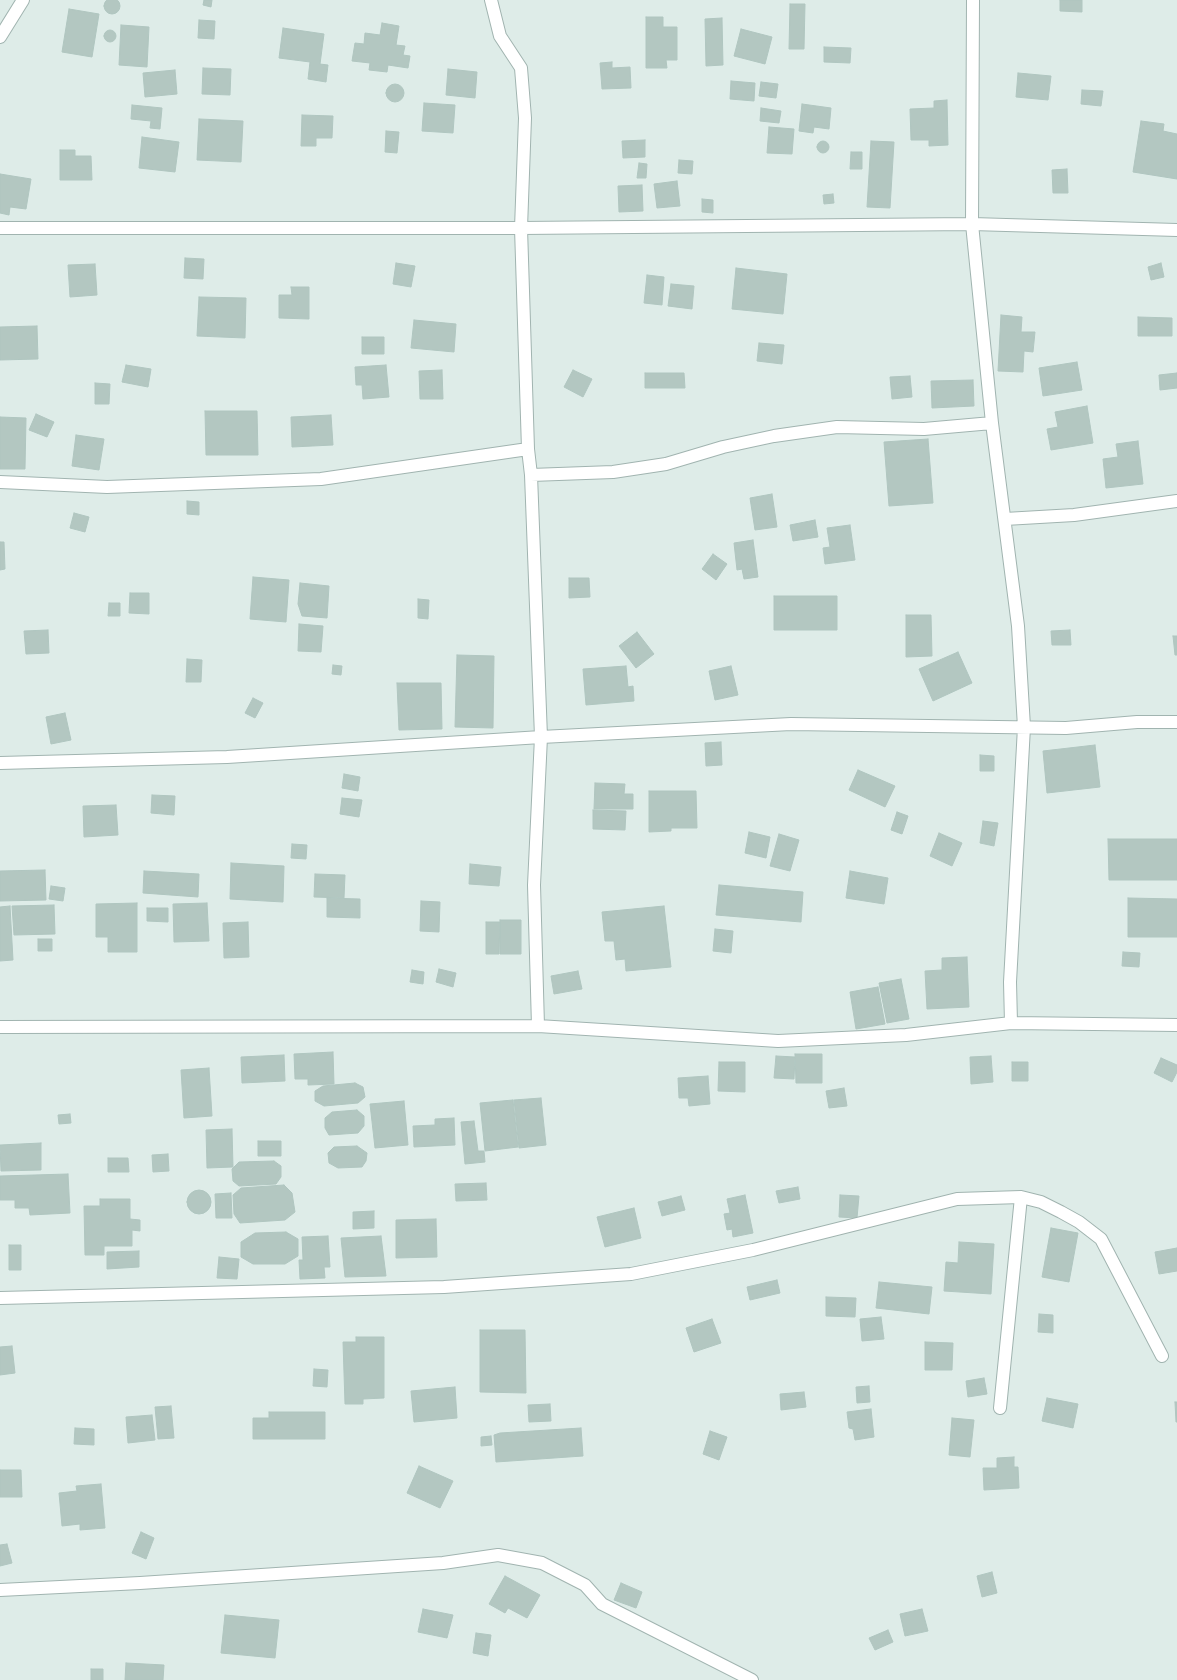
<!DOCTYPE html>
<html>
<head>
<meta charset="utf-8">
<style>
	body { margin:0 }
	canvas { display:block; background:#deece8 }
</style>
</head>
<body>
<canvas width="1177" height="1680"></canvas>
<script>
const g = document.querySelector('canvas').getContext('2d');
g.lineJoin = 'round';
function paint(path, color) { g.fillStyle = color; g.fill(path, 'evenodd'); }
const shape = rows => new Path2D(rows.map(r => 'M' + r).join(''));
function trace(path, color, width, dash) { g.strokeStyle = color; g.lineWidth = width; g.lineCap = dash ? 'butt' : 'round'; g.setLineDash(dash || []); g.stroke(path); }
const building = shape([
	'104 6a8 8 0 1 1 16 0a8 8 0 1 1-16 0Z',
	[204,0,212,0,211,7,203,5,204,0],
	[1060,0,1082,0,1082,12,1060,11,1060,0],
	[790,4,805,4,804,49,789,49,790,4],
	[69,9,99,14,92,57,62,52,69,9],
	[646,17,663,17,663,27,677,27,677,60,666,60,667,68,646,68,646,17],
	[722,18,723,65,706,66,705,19,722,18],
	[199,20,215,21,214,39,198,38,199,20],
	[382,23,399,26,396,45,405,46,403,55,410,56,408,68,388,65,387,72,369,70,370,63,352,61,355,43,364,44,365,33,380,35,382,23],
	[121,25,149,27,147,67,119,65,121,25],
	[283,28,324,34,320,64,328,65,326,82,308,79,310,62,279,58,283,28],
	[741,29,772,37,765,64,734,56,741,29],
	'104 36a6 6 0 1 1 12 0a6 6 0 1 1-12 0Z',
	[824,47,851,48,850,63,824,62,824,47],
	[612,62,612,68,630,67,631,88,602,89,600,63,612,62],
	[203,68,231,69,230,95,202,94,203,68],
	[448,69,477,72,475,98,446,95,448,69],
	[175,70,177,94,145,97,143,73,175,70],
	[1018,73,1051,76,1048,100,1016,97,1018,73],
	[731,81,755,83,754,101,730,99,731,81],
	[761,82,778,84,776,98,759,96,761,82],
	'386 93a9 9 0 1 1 18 0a9 9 0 1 1-18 0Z',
	[1082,90,1103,91,1101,106,1081,104,1082,90],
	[947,100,948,145,929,146,929,140,911,140,910,109,934,108,934,101,947,100],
	[424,103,455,105,453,133,422,131,424,103],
	[802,104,831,108,829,129,814,127,813,133,799,131,802,104],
	[132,105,162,108,160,129,150,128,151,121,131,119,132,105],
	[761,108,781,111,779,123,760,121,761,108],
	[302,115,333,116,332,138,316,138,316,146,301,146,302,115],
	[199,119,243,121,241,162,197,160,199,119],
	[1141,121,1164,124,1163,131,1177,134,1177,179,1133,172,1141,121],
	[769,127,794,129,792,154,767,153,769,127],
	[386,131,399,132,397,153,385,152,386,131],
	[142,137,179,142,175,172,139,168,142,137],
	[645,140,645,157,623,158,622,141,645,140],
	[871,141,894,142,890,208,867,207,871,141],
	'817 147a6 6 0 1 1 12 0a6 6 0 1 1-12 0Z',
	[60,150,75,150,75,156,91,156,92,180,60,180,60,150],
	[851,152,862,152,862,169,850,169,851,152],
	[679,160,693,161,692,174,678,173,679,160],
	[639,163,647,164,646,178,637,178,639,163],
	[1067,169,1068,193,1053,193,1052,170,1067,169],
	[0,174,31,179,26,209,10,207,9,215,0,213,0,174],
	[677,181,680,206,657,208,654,184,677,181],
	[642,185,643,211,619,212,618,186,642,185],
	[833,194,834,203,824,204,823,195,833,194],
	[702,199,713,200,713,213,702,212,702,199],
	[185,258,204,259,203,279,184,278,185,258],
	[396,263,415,266,411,287,393,284,396,263],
	[1161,263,1164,277,1151,280,1148,267,1161,263],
	[95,264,97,295,70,297,68,265,95,264],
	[736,268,787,274,783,314,732,309,736,268],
	[647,275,664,277,662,305,644,303,647,275],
	[671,284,694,286,692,309,668,306,671,284],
	[291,287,309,287,309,319,279,318,279,295,292,295,291,287],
	[199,297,246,298,245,338,197,336,199,297],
	[1001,315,1022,317,1021,332,1035,332,1033,352,1024,351,1023,372,998,371,1001,315],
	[1138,317,1172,318,1172,336,1138,336,1138,317],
	[414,320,456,324,454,352,411,348,414,320],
	[37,326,38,359,0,360,0,327,37,326],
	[362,337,384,337,384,354,362,354,362,337],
	[759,343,784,345,782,364,757,361,759,343],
	[1077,362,1082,390,1043,396,1039,368,1077,362],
	[126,365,151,369,148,387,122,382,126,365],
	[386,365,389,397,363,399,362,385,356,385,355,367,386,365],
	[442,370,443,399,420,399,419,371,442,370],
	[573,370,592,379,583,397,564,387,573,370],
	[645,373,684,373,685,388,645,388,645,373],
	[1177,373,1177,388,1160,390,1159,375,1177,373],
	[910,376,912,397,892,399,890,377,910,376],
	[973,380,974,406,932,408,931,381,973,380],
	[95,383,110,384,109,404,95,404,95,383],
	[1087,406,1093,443,1051,450,1047,429,1058,427,1055,412,1087,406],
	[205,411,257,411,258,455,206,455,205,411],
	[36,414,54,422,47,437,29,430,36,414],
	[331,415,333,445,292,447,291,417,331,415],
	[0,417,26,418,25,469,0,469,0,417],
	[76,435,104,439,99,470,72,466,76,435],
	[928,439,933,503,889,506,884,442,928,439],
	[1138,441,1143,484,1106,488,1103,459,1118,457,1116,444,1138,441],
	[772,494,777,527,755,530,750,498,772,494],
	[187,501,199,502,199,515,187,514,187,501],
	[74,513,89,517,85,532,70,528,74,513],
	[815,520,818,537,793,541,790,525,815,520],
	[850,525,855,560,825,564,823,548,830,547,827,528,850,525],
	[753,540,758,577,744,579,742,569,737,570,734,543,753,540],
	[0,542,4,542,5,569,0,570,0,542],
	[713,554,727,564,716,580,702,569,713,554],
	[253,577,289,580,286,622,250,619,253,577],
	[569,578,589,578,590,597,569,598,569,578],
	[300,583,329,586,327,618,302,616,298,604,300,583],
	[130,593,149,593,149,614,129,613,130,593],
	[774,596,837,596,837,630,774,630,774,596],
	[418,599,429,600,428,619,418,618,418,599],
	[109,603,120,603,120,616,108,616,109,603],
	[906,615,931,615,932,656,906,657,906,615],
	[299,624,323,626,321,652,298,651,299,624],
	[48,630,49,653,26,654,24,631,48,630],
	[1070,630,1071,645,1052,645,1051,631,1070,630],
	[637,632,654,654,636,668,619,646,637,632],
	[1173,636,1177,636,1177,655,1175,655,1173,636],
	[958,652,972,683,933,701,919,669,958,652],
	[457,655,494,656,493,728,455,727,457,655],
	[187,659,202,660,201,682,186,682,187,659],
	[333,665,342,666,341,675,332,674,333,665],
	[626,666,628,687,633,686,634,701,586,705,583,669,626,666],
	[731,666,738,695,715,700,709,671,731,666],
	[397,683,441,683,442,729,399,730,397,683],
	[253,698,263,703,255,718,245,713,253,698],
	[65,713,71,740,51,744,46,717,65,713],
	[721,742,722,765,706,766,705,743,721,742],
	[1095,745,1100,787,1047,793,1043,751,1095,745],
	[980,755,994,756,994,771,980,771,980,755],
	[858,770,895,786,885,807,849,790,858,770],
	[344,774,360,777,358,791,342,788,344,774],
	[595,783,625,784,624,794,633,794,633,809,594,809,595,783],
	[649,791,696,791,697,828,671,828,671,831,649,832,649,791],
	[152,795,175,796,174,815,151,813,152,795],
	[342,798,362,800,359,817,340,814,342,798],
	[116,805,118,835,84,837,83,806,116,805],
	[593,810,626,811,625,830,593,829,593,810],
	[897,812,908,816,902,834,891,830,897,812],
	[983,821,998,823,994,846,980,843,983,821],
	[749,832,770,837,766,858,745,853,749,832],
	[939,833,962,843,952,866,930,856,939,833],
	[779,834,799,840,790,871,770,866,779,834],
	[1108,839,1177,839,1177,880,1109,880,1108,839],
	[292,844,307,845,306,859,291,858,292,844],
	[231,863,284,866,283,902,230,899,231,863],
	[470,864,501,867,499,886,469,884,470,864],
	[45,870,46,900,0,901,0,871,45,870],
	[144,871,199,874,198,897,143,893,144,871],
	[850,871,888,878,884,904,846,898,850,871],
	[315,874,345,875,344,898,314,897,315,874],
	[719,885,803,892,801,922,716,915,719,885],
	[51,886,65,888,63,901,49,899,51,886],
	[327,898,360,899,360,918,327,917,327,898],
	[1128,898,1177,899,1177,937,1128,937,1128,898],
	[421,901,440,902,439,932,420,931,421,901],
	[137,903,137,952,108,952,108,937,96,937,96,904,137,903],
	[207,903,209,941,174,942,173,904,207,903],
	[54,905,55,934,14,935,12,906,54,905],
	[10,906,13,960,0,961,0,907,10,906],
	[664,906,671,967,626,971,625,959,616,960,614,941,605,941,602,912,664,906],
	[147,908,168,908,168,922,147,921,147,908],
	[500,920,521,920,521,954,500,954,500,920],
	[248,922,249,957,224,958,223,923,248,922],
	[486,922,500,922,499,954,486,954,486,922],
	[715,929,733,931,731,953,713,951,715,929],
	[38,939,52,939,52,951,38,951,38,939],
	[1123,952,1140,953,1139,967,1122,966,1123,952],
	[967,957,969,1007,927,1009,925,971,942,970,942,958,967,957],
	[439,969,456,973,453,987,436,982,439,969],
	[412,970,424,972,423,984,410,982,412,970],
	[578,971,582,989,554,994,551,976,578,971],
	[901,979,909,1019,887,1023,879,983,901,979],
	[878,987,885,1024,856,1029,850,992,878,987],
	[333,1052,334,1084,308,1085,308,1079,295,1079,294,1054,333,1052],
	[795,1054,822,1054,822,1083,796,1083,795,1054],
	[284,1055,285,1081,242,1083,241,1057,284,1055],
	[776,1056,795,1057,794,1079,774,1078,776,1056],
	[991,1056,993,1082,971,1084,970,1057,991,1056],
	[1161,1058,1177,1065,1177,1072,1172,1082,1154,1073,1161,1058],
	[719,1062,745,1062,745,1092,718,1091,719,1062],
	[1012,1062,1028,1062,1028,1081,1012,1081,1012,1062],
	[209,1068,212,1116,184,1118,181,1070,209,1068],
	[708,1076,710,1104,689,1106,688,1098,679,1098,678,1078,708,1076],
	[355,1083,363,1087,365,1097,358,1103,324,1106,315,1101,315,1091,323,1086,355,1083],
	[844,1088,847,1106,829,1108,826,1091,844,1088],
	[541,1098,546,1145,519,1148,514,1100,541,1098],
	[513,1100,518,1147,485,1151,480,1103,513,1100],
	[404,1101,408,1145,375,1148,370,1104,404,1101],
	[357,1110,364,1116,364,1126,358,1133,329,1135,325,1128,325,1118,332,1112,357,1110],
	[70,1114,71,1123,59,1124,58,1115,70,1114],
	[454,1118,455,1145,414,1147,413,1126,435,1125,435,1119,454,1118],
	[474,1121,478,1151,484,1151,485,1162,465,1164,461,1122,474,1121],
	[232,1129,233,1167,207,1168,206,1130,232,1129],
	[258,1141,281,1141,281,1156,258,1156,258,1141],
	[41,1143,41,1170,1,1171,0,1145,41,1143],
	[357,1146,367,1153,366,1161,362,1167,338,1168,329,1163,328,1153,334,1147,357,1146],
	[168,1154,169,1171,153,1172,152,1155,168,1154],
	[108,1158,128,1158,129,1172,108,1172,108,1158],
	[274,1161,281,1166,281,1177,276,1184,239,1186,233,1181,232,1169,239,1162,274,1161],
	[68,1174,70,1213,30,1215,29,1208,15,1208,15,1200,0,1200,0,1176,68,1174],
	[486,1183,487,1200,456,1201,455,1184,486,1183],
	[284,1185,292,1193,295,1212,285,1220,240,1223,234,1214,233,1195,241,1188,284,1185],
	[798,1187,800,1199,779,1203,776,1191,798,1187],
	'187 1202a12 12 0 1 1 24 0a12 12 0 1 1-24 0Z',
	[231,1193,232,1218,216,1218,215,1194,231,1193],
	[745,1195,753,1233,733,1237,732,1229,727,1230,724,1214,730,1213,727,1199,745,1195],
	[840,1195,859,1196,857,1218,839,1217,840,1195],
	[681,1196,685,1210,662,1216,658,1202,681,1196],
	[100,1199,130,1199,130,1219,140,1220,140,1231,132,1230,132,1246,104,1246,104,1255,85,1255,84,1206,100,1206,100,1199],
	[634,1208,641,1238,605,1247,597,1217,634,1208],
	[374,1211,374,1228,353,1229,353,1212,374,1211],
	[436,1219,437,1257,396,1258,396,1220,436,1219],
	[1051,1228,1078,1233,1069,1282,1042,1277,1051,1228],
	[286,1232,298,1239,298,1256,285,1264,253,1264,241,1257,241,1242,255,1233,286,1232],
	[328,1236,330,1267,324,1267,325,1278,300,1279,299,1260,303,1260,302,1237,328,1236],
	[381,1236,386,1276,345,1277,341,1238,381,1236],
	[959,1242,994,1244,991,1294,944,1291,946,1262,958,1263,959,1242],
	[9,1245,21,1245,21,1270,9,1270,9,1245],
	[1177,1248,1177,1271,1159,1274,1155,1252,1177,1248],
	[139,1251,139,1267,107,1269,107,1252,139,1251],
	[219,1257,239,1259,237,1279,217,1278,219,1257],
	[777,1280,780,1293,750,1300,747,1287,777,1280],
	[879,1282,932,1287,929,1314,876,1308,879,1282],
	[826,1297,856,1298,855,1317,826,1316,826,1297],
	[1039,1314,1053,1315,1053,1333,1038,1332,1039,1314],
	[881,1317,884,1339,862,1341,860,1319,881,1317],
	[712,1319,721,1343,694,1352,686,1328,712,1319],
	[480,1330,525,1330,526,1393,480,1392,480,1330],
	[356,1337,384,1337,384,1398,363,1399,363,1404,345,1404,343,1342,356,1342,356,1337],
	[925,1342,953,1343,952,1370,925,1370,925,1342],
	[12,1346,15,1373,0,1375,0,1347,12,1346],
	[314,1369,328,1370,327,1387,313,1386,314,1369],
	[984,1378,987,1394,968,1397,966,1381,984,1378],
	[869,1386,870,1402,857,1403,856,1387,869,1386],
	[455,1387,457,1418,414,1422,411,1391,455,1387],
	[804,1392,806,1407,781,1410,780,1394,804,1392],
	[1047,1398,1078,1404,1073,1428,1042,1421,1047,1398],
	[1175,1402,1177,1402,1177,1422,1176,1422,1175,1402],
	[550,1404,551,1421,529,1422,528,1405,550,1404],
	[171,1406,174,1438,158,1439,155,1407,171,1406],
	[871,1409,874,1437,855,1440,853,1429,849,1428,847,1412,871,1409],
	[269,1412,325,1412,325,1439,253,1439,253,1418,269,1418,269,1412],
	[152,1415,155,1440,128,1443,126,1417,152,1415],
	[952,1418,974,1420,970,1457,949,1455,952,1418],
	[75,1428,94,1429,94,1445,74,1444,75,1428],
	[581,1428,583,1456,496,1462,494,1435,500,1433,581,1428],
	[710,1431,727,1437,719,1460,703,1454,710,1431],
	[491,1436,492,1445,481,1446,481,1437,491,1436],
	[1014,1457,1014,1467,1018,1467,1019,1488,984,1490,983,1468,997,1468,997,1458,1014,1457],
	[419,1466,453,1481,440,1508,407,1493,419,1466],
	[0,1470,21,1470,22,1497,0,1497,0,1470],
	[101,1484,105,1528,80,1530,80,1524,62,1526,59,1493,77,1491,76,1486,101,1484],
	[141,1532,154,1538,146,1559,132,1553,141,1532],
	[7,1544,12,1563,0,1566,0,1545,7,1544],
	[992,1572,997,1593,982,1597,977,1576,992,1572],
	[505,1576,540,1595,527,1618,508,1608,505,1613,489,1604,505,1576],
	[621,1583,642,1592,636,1608,614,1600,621,1583],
	[423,1609,453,1615,447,1638,418,1632,423,1609],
	[922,1609,928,1631,905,1636,900,1614,922,1609],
	[225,1615,279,1620,275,1658,221,1653,225,1615],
	[888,1630,893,1642,875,1650,869,1638,888,1630],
	[476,1633,491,1635,488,1656,473,1653,476,1633],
	[126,1663,164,1665,163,1680,125,1680,126,1663],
	[91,1669,103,1669,103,1680,91,1680,91,1669]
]);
const street = shape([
	[491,0,500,36,521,68,525,118,521,228,528,449,531,475,541,737,534,885,538,1026],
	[973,0,972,224,992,423,1018,626,1024,727,1010,982,1011,1023],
	[0,37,23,0],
	[0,228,521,228,972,224,1177,230],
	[531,475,613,472,666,464,723,447,774,436,837,427,924,429,992,423],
	[0,482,107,487,321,479,528,449],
	[1005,519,1074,515,1177,501],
	[0,763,227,757,541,737,791,724,1066,728,1137,722,1177,722],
	[0,1027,538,1026,778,1041,906,1035,1011,1023,1177,1025],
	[0,1298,444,1287,631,1274,753,1250,957,1199,1021,1197,1041,1202,1061,1212,1079,1222,1101,1239,1162,1356],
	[1000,1408,1021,1197],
	[0,1590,140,1583,443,1563,498,1555,542,1563,585,1585,602,1604,752,1680]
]);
paint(building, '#b3c7c1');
trace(building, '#b0c6c0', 1);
trace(street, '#a1b4b0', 14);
trace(street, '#fff', 12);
</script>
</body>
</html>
